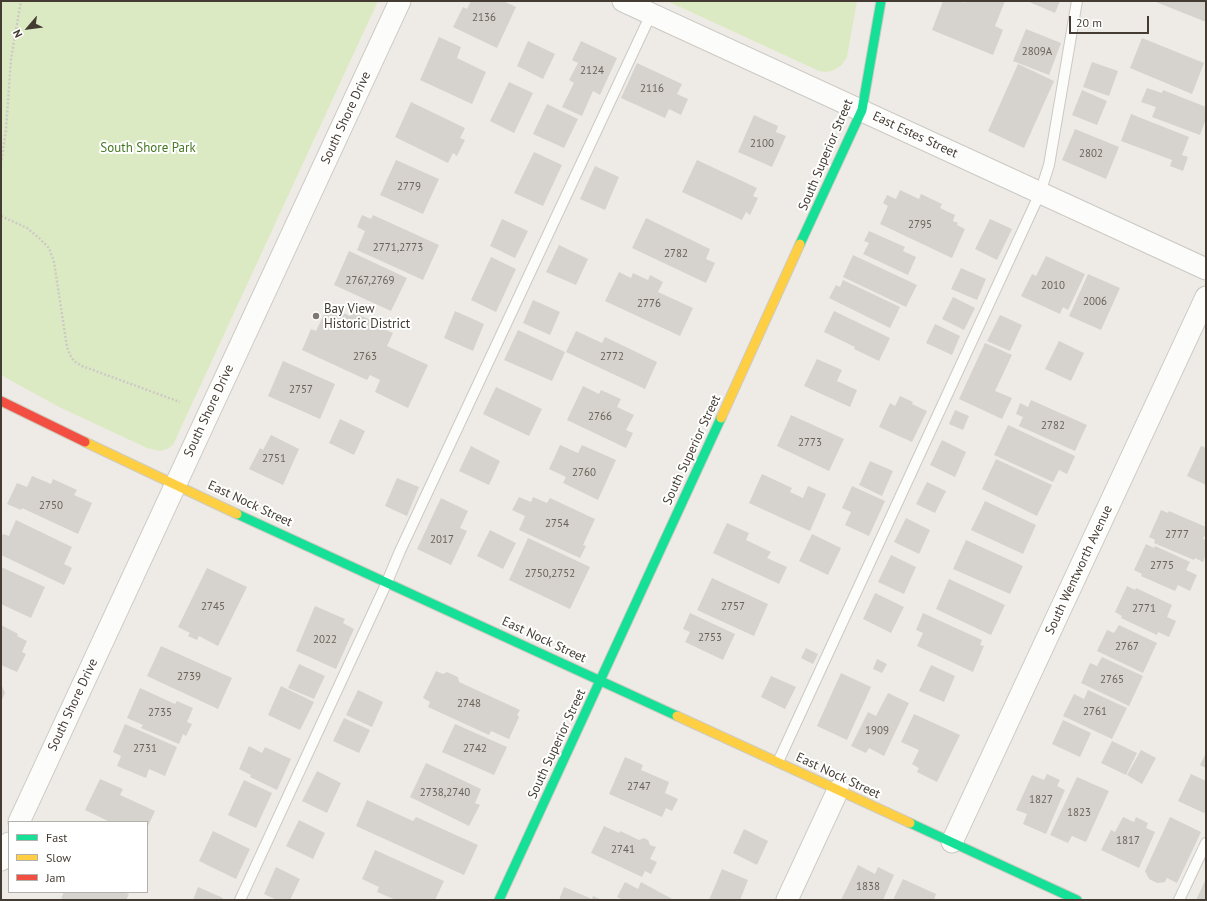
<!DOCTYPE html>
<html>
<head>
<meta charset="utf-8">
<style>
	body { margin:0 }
	#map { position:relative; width:1207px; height:901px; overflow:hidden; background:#eeebe6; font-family:"PT Sans",sans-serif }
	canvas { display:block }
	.frame { position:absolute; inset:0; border:2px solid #443c32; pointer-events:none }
	.legend { position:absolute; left:8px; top:821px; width:140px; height:72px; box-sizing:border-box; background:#fff; border:1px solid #b4b1ad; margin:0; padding:5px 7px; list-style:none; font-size:12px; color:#443c32 }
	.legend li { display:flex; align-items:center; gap:8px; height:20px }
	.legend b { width:20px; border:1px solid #b4b1ad }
	.north { position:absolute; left:8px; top:8px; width:40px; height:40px; -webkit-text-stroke:3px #fff; paint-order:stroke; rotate:242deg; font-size:11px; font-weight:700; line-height:16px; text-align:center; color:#443c32 }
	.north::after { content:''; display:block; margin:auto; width:14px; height:18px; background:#443c32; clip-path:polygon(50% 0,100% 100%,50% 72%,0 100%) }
	.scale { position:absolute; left:1069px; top:16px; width:80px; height:18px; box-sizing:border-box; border:2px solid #443c32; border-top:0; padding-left:5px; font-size:12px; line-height:14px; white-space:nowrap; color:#443c32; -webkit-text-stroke:3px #fff; paint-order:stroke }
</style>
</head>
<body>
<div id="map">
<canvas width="1207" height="901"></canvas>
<div class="frame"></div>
<ul class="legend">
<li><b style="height:5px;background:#16e098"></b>Fast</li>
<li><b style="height:5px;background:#ffcf43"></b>Slow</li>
<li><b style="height:5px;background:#f24e42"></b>Jam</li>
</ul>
<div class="north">N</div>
<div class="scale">20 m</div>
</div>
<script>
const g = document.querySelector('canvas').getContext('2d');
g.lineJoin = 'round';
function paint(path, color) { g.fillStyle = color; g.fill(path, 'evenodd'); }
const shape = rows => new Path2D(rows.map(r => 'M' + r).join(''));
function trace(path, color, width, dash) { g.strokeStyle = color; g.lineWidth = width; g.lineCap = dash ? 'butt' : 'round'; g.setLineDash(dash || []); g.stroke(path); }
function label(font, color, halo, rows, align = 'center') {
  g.font = font + ' "PT Sans",sans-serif'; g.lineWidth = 4; g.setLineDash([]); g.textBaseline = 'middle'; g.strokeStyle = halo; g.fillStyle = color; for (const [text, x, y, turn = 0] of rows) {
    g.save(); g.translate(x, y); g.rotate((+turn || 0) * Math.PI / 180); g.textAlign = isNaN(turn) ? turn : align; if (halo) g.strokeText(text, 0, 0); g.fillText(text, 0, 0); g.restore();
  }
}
const green = shape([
	[1,1,378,1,173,445,167,449,160,451,147,448,59,407,1,375],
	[667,1,857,1,847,57,841,66,832,71,825,72,819,71]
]);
const building = shape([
	[471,1,503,1,516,7,497,48,453,27,463,7,467,9],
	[943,1,960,1,964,3,965,1,1005,1,995,26,1003,30,993,55,932,30],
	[1027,1,1060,1,1055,13],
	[1157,1,1206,1,1206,22,1156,2],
	[1026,29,1061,43,1049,75,1013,61],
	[439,37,461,47,457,58,486,72,472,104,420,80],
	[1142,38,1204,63,1192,94,1130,68],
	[528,41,555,54,543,79,517,66],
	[581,41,617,58,600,95,593,91,582,116,562,107,574,83,569,80,578,63,572,60],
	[1092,62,1118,71,1109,96,1083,87],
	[637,63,682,84,677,94,688,99,681,115,669,109,665,118,621,98],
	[1018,64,1054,81,1024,148,988,131],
	[509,82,533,93,514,133,490,121],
	[1147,88,1162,93,1163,90,1206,107,1206,119,1200,135,1152,117,1156,107,1141,102],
	[1082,90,1107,101,1097,125,1072,115],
	[411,102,465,128,460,138,465,140,457,156,453,153,448,163,395,137],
	[547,104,578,119,564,148,533,134],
	[1131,114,1189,137,1182,155,1188,157,1183,171,1170,166,1172,160,1121,141],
	[754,115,778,126,776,132,786,136,772,167,738,152],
	[1075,129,1119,147,1106,179,1062,160],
	[534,152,562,165,543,206,514,193],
	[396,160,439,179,423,214,380,195],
	[697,160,757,188,753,196,758,198,750,215,746,212,742,220,682,192],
	[595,166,619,177,605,210,580,199],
	[900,190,919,199,921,194,942,204,940,208,955,215,953,221,958,223,957,225,965,229,952,258,880,224,888,206,883,203,887,195,896,199],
	[362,215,371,219,373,215,439,245,423,280,357,250,365,231,357,227],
	[646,218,710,249,706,259,715,263,706,283,632,248],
	[502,219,528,231,515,258,490,246],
	[990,219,1012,229,997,260,975,249],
	[869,231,905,247,903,251,916,257,908,275,863,254,869,243,864,241],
	[559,245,588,259,576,285,546,272],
	[349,251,407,278,391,311,334,285],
	[853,255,917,285,906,307,843,277],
	[1046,256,1085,274,1068,310,1063,307,1060,314,1021,296,1032,274,1036,276],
	[491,257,516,269,496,312,471,300],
	[961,268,986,279,977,300,951,289],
	[619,272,631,278,633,273,648,280,650,275,663,282,658,292,693,308,680,336,605,301],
	[1088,274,1120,288,1101,330,1069,316],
	[843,280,900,307,890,328,829,298,836,285,840,287],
	[953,297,975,308,964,330,942,319],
	[533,300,560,312,550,335,523,323],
	[328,306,350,316,353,312,373,321,371,325,376,328,377,326,393,333,387,346,428,365,408,408,375,392,380,380,370,375,367,380,302,350,311,329,316,331],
	[455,311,484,324,473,351,444,338],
	[834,311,890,338,879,361,854,349,855,347,824,332],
	[1000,315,1022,325,1010,351,987,341],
	[935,324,960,336,952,355,926,343],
	[518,330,565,352,552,381,504,360],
	[576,331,602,343,605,337,657,362,645,389,566,352],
	[1059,341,1084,353,1071,381,1045,369],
	[985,343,1012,355,995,391,1012,398,1002,419,959,399],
	[817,359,842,370,837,381,857,390,850,407,804,386],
	[283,361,335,384,320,419,268,396],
	[583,386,599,394,601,390,621,399,617,407,634,415,626,430,633,433,626,448,567,420],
	[496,387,542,409,529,436,483,414],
	[900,396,913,402,912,404,927,411,912,442,879,427,890,403,895,406],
	[1031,400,1087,425,1075,451,1019,426,1023,417,1016,414,1020,403,1028,407],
	[955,410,969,416,963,430,949,424],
	[791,415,844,439,829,471,777,446],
	[340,419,365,431,354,455,329,443],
	[1008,425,1075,456,1067,474,1059,470,1053,482,994,455],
	[271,435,299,449,283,485,249,469,260,448,263,450],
	[942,440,966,452,955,477,930,465],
	[560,445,578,453,582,445,616,460,598,500,563,483,566,477,549,469],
	[471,446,500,461,489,485,459,471],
	[1201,446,1206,448,1206,485,1187,476],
	[996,459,1052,485,1037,516,982,489],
	[870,461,893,471,882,496,859,485],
	[762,474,792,488,790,492,803,498,808,486,826,494,810,531,749,503],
	[32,476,51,484,53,479,77,490,74,495,92,503,78,534,22,508,21,510,7,504,17,483,27,487],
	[397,478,419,487,407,516,385,506],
	[927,482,946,491,935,513,916,504],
	[852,486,885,501,869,536,845,525,851,512,842,508],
	[519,497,531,502,533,497,547,503,550,498,595,519,583,545,586,546,580,558,519,530,525,516,512,510],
	[441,498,468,511,460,528,467,531,451,565,417,549],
	[985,501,1036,525,1023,554,971,530],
	[1161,510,1168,513,1169,511,1206,527,1206,533,1203,539,1206,540,1206,554,1203,562,1195,558,1194,560,1154,543,1155,540,1149,537],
	[906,518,930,530,919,554,894,542],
	[16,520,72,547,64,564,72,568,64,585,1,555,2,551,1,551,1,537,3,534,9,536],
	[727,523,749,533,746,540,771,552,767,558,787,567,779,584,713,553],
	[490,530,516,543,503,569,477,556],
	[812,534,841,548,828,575,799,561],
	[528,538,590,567,570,609,509,580],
	[966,540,1023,566,1010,594,953,569],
	[1146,544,1154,548,1155,546,1190,562,1186,570,1197,575,1190,591,1178,585,1175,591,1141,576,1142,574,1134,570],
	[891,555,916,567,904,594,878,582],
	[1,567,45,587,31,618,1,604],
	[207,568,247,587,218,646,199,636,197,640,188,636,190,633,178,627],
	[712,578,768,604,754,636,697,610],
	[949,579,1005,605,991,635,936,609],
	[1127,586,1135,590,1136,588,1172,605,1167,617,1176,621,1169,637,1158,632,1157,635,1121,618,1122,616,1115,612],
	[875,593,904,607,891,633,863,619],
	[315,606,345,619,343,623,354,629,336,669,296,651],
	[690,613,735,634,723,660,685,642,690,632,683,629],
	[923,613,982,640,980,645,984,646,973,672,917,646,923,633,916,630],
	[1,625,18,634,17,636,27,641,22,652,26,654,17,672,1,665],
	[1119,625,1157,643,1143,673,1097,651,1107,630,1114,633],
	[161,646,232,678,218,709,147,676],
	[806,648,818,654,813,664,801,658],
	[1102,657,1143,676,1129,706,1081,683,1090,663,1097,666],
	[877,659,887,664,882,673,873,669],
	[299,664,325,676,314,699,288,688],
	[931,665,955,676,944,702,919,691],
	[436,671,443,674,447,672,458,677,459,682,520,710,517,715,519,717,509,739,491,731,489,735,428,707,430,702,423,698],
	[841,673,871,687,847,740,817,726],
	[771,676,796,687,785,709,761,697],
	[1,684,5,693,1,702],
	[281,686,314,702,300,730,268,715],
	[140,688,175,704,177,701,193,708,187,722,192,724,186,736,183,734,179,744,141,728,143,725,127,718],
	[358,690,383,702,372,727,346,715],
	[1088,690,1127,708,1112,739,1063,716,1074,694,1084,699],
	[888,693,909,703,884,756,869,748,866,753,851,746,868,712,876,716],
	[914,714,960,735,937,782,917,772,919,768,912,764,919,750,901,742],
	[344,718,370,730,359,753,333,741],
	[1063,720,1091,733,1080,757,1052,744],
	[125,724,177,747,165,776,149,769,146,778,117,766,121,756,113,752],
	[455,724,507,747,494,775,442,752],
	[1112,741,1137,753,1126,775,1101,763],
	[249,746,262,753,265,747,291,759,277,790,250,777,251,775,239,769],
	[1141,750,1156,758,1142,784,1127,775],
	[1206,753,1206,768,1200,765],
	[625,757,643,765,641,770,669,782,665,793,678,799,672,811,666,808,662,817,609,794],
	[426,763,481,789,475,803,480,805,469,826,410,797],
	[317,771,341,783,327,813,302,801],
	[1047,774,1060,780,1057,786,1065,790,1046,834,1023,824,1027,814,1016,810,1032,775,1044,780],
	[1191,774,1206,781,1206,810,1204,813,1178,801],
	[1077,777,1109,791,1086,842,1072,836,1068,843,1050,835],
	[100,779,123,789,120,795,155,811,147,828,147,822,110,822,85,810],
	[244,780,272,793,256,828,228,815],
	[367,800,413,821,416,817,478,845,464,875,356,826],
	[1123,817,1134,822,1136,817,1148,823,1146,828,1155,832,1139,868,1101,850,1111,830,1115,832],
	[1170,817,1201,832,1177,883,1167,878,1165,882,1157,883,1149,879,1145,871],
	[299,820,325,833,313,859,286,846],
	[604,826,619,833,620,831,639,840,644,838,648,840,650,845,656,847,650,859,657,862,651,874,645,871,642,877,591,853],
	[744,829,768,841,757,865,733,853],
	[213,831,250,849,236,879,199,861],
	[375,850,444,881,435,900,396,900,377,892,379,887,362,879],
	[858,865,875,874,878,867,894,875,883,900,841,900],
	[276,867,300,879,290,900,277,900,264,894],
	[722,869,748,880,740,900,709,900],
	[903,879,936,894,934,900,893,900],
	[1206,879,1206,900,1196,900],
	[625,882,638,889,641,882,674,900,623,900,617,897],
	[198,887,223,898,222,900,193,900],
	[564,887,592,899,593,896,602,900,559,900],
	[64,892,123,892,129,894,126,900,65,900,61,898]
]);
const path = shape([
	[1,164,6,130,11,59,21,1],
	[1,216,27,228,39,238,49,248,54,262,67,347,70,355,74,361,82,366,180,402]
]);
const lane = shape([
	[778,762,1040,193,1049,165,1077,1],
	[240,900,387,582,400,551,651,14],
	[1179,900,1206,843]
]);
const street = shape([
	[623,1,1206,269],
	[19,822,400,1],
	[952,842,1206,297],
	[1,860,9,843],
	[787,900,838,790]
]);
const fast = shape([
	[800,244,862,110,881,1],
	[237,514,677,716],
	[910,823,1077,900],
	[499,900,721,418]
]);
const slow = shape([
	[721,418,800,244],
	[85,442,237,514],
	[677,716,910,823]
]);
const jam = shape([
	[1,401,85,442]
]);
const markers = [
	[316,316,4,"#807971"]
];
const numberNames = [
	["2136",484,18],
	["2809A",1037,52],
	["2124",592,71],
	["2116",652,89],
	["2100",762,144],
	["2802",1091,154],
	["2779",409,187],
	["2795",920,225],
	["2771,2773",398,248],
	["2782",676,254],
	["2767,2769",370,281],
	["2010",1053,286],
	["2006",1095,302],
	["2776",649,304],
	["2763",365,357],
	["2772",612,357],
	["2757",301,390],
	["2766",600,417],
	["2782",1053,426],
	["2773",810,443],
	["2751",274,459],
	["2760",584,473],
	["2750",51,506],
	["2754",557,524],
	["2777",1177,535],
	["2017",442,540],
	["2775",1162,566],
	["2750,2752",550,574],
	["2745",213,607],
	["2757",733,607],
	["2771",1144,609],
	["2753",710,638],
	["2022",325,640],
	["2767",1127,647],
	["2739",189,677],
	["2765",1112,680],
	["2748",469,704],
	["2761",1095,712],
	["2735",160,713],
	["1909",877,731],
	["2731",145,749],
	["2742",475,749],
	["2747",639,787],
	["2738,2740",445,793],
	["1827",1041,800],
	["1823",1079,813],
	["1817",1128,841],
	["2741",623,850],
	["1838",868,887]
];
const streetNames = [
	["South Shore Drive",346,118,-65],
	["East Estes Street",915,135,25],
	["South Superior Street",826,155,-67],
	["South Shore Drive",209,411,-65],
	["South Superior Street",692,450,-65],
	["East Nock Street",250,504,25],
	["South Wentworth Avenue",1079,570,-65],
	["East Nock Street",544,640,25],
	["South Shore Drive",73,705,-65],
	["South Superior Street",557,744,-65],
	["East Nock Street",838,776,25]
];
const parkNames = [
	["South Shore Park",148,148]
];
const poiNames = [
	["Bay View",324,309],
	["Historic District",324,324]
];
paint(green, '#dceac3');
paint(building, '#d6d2cd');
trace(lane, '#ccc9c3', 12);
trace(street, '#ccc9c3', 23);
trace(fast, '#cfcabe', 11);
trace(slow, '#cfcabe', 11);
trace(jam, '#cfcabe', 11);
trace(path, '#cdcac5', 2.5, [2, 2]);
trace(lane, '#fcfcfb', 10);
trace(street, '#fcfcfb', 21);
trace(fast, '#16e098', 9);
trace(slow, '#ffcf43', 9);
trace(jam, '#f24e42', 9);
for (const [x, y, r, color] of markers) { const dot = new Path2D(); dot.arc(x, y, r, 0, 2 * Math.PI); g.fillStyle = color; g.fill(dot); trace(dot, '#fff', 1.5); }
label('11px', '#6a635a', null, numberNames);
label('13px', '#443c32', '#fff', streetNames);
label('13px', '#467823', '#fff', parkNames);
label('13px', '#443c32', '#fff', poiNames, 'left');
</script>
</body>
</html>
